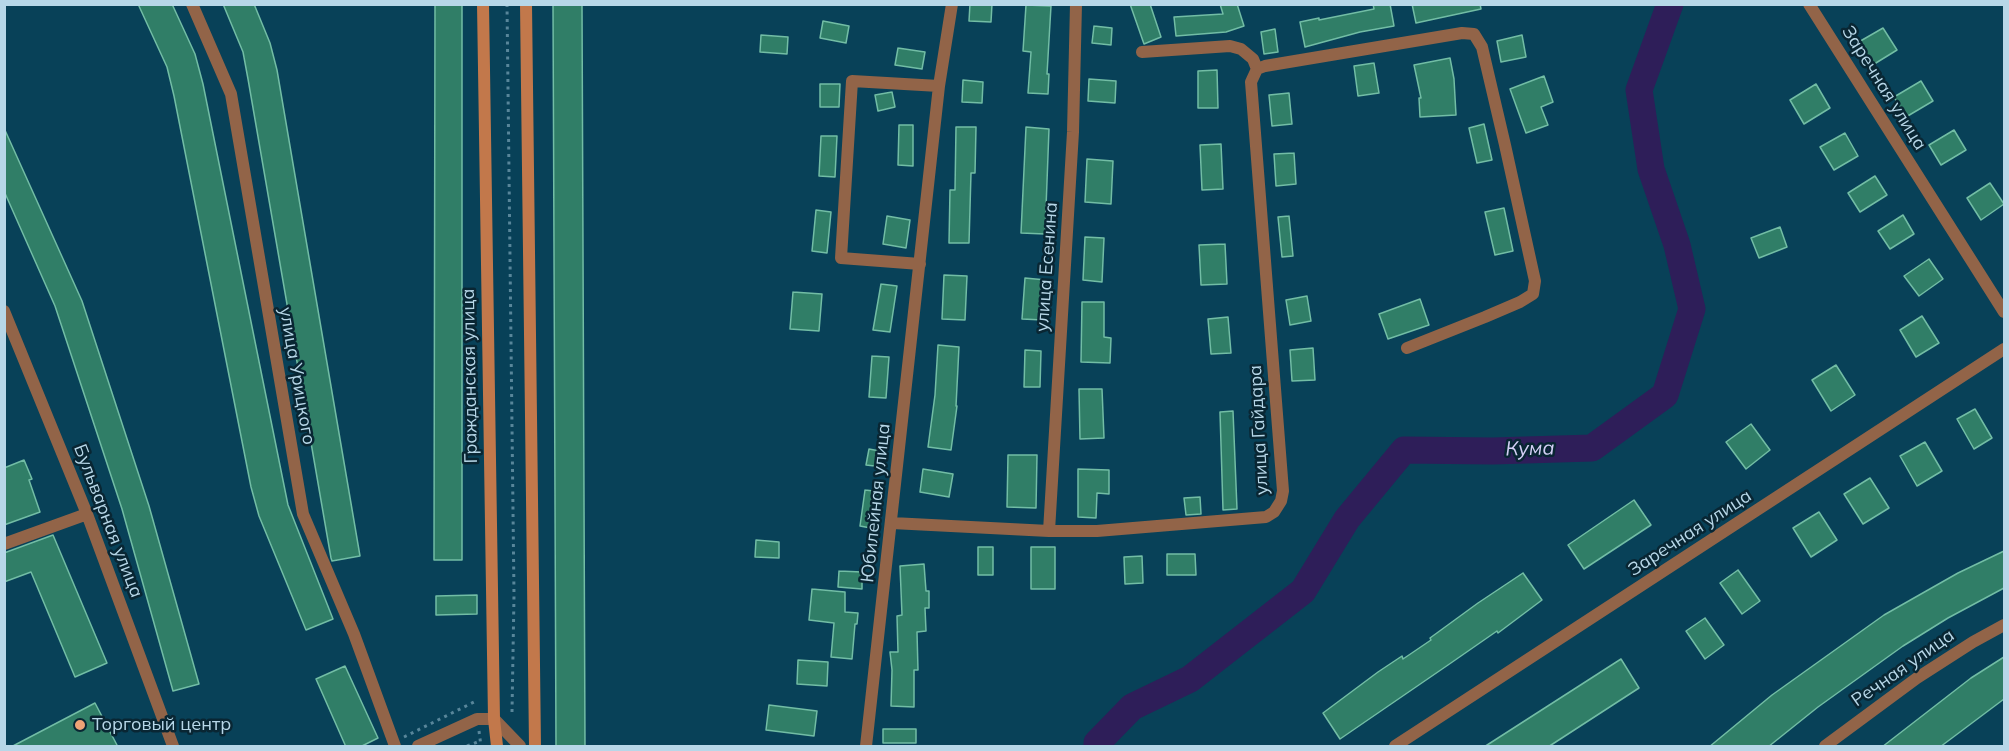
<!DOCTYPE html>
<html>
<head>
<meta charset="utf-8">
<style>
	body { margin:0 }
	#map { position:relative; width:2009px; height:751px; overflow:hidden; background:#084158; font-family:Mulish,sans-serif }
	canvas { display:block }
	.frame { position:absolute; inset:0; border:6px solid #b7d7e8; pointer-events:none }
</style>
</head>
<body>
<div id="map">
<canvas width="2009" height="751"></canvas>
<div class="frame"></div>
</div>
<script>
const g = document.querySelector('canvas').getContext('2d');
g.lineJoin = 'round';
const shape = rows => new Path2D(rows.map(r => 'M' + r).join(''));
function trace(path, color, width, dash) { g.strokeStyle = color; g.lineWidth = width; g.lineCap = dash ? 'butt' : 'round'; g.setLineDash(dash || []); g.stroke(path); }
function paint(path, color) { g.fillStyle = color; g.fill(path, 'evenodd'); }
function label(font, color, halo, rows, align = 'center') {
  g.font = font + ' Mulish,sans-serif'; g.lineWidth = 5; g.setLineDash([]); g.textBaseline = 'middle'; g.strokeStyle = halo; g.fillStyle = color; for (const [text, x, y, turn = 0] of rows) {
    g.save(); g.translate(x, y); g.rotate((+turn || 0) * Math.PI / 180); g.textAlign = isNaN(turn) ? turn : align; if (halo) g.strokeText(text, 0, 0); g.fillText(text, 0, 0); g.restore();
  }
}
const river = shape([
	[1097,746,1097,743,1132,707,1190,679,1303,591,1347,519,1404,450,1493,451,1592,448,1665,395,1692,309,1677,245,1651,169,1639,90,1670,4]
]);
const building = shape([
	[138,4,172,4,195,54,203,84,288,505,333,619,306,630,259,516,251,487,174,96,167,67,138,4],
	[223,4,254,4,270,43,277,70,360,556,332,561,331,558,248,79,243,52,223,4],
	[435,4,462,4,462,560,434,560,435,4],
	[553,4,582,4,585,747,556,747,553,4],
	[970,4,992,4,991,22,969,21,970,4],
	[1130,4,1150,4,1161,37,1144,44,1130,4],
	[1220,4,1237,4,1244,26,1226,32,1176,36,1174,17,1223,14,1220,4],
	[1373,4,1390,4,1394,26,1360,32,1305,47,1300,22,1319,18,1319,20,1374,9,1373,4],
	[1412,4,1480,4,1481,9,1416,23,1412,4],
	[1026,5,1051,6,1047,74,1049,74,1048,94,1028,93,1031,52,1023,51,1026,5],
	[823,21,849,26,846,43,820,38,823,21],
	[1094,26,1112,28,1111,45,1092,43,1094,26],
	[1883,28,1897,50,1871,66,1857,43,1883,28],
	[1275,29,1278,52,1264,54,1261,32,1275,29],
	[761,35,788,37,787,54,760,52,761,35],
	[1522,35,1526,57,1501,62,1497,41,1522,35],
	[898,48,925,52,922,69,895,65,898,48],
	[1450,58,1454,79,1456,115,1420,117,1419,98,1421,98,1414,65,1450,58],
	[1374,63,1379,93,1358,96,1354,66,1374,63],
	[1217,70,1218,108,1198,108,1198,71,1217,70],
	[1544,76,1553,102,1541,107,1548,125,1526,133,1510,89,1544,76],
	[1089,79,1116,81,1115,103,1088,101,1089,79],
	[963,80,983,82,982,103,962,102,963,80],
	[1921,81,1933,101,1906,117,1894,97,1921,81],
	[820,84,840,84,839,107,820,107,820,84],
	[1816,84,1830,108,1804,124,1790,100,1816,84],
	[892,92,895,107,878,111,875,95,892,92],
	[1289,93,1292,124,1272,126,1269,95,1289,93],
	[1484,124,1492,160,1477,163,1469,128,1484,124],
	[899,125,913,125,913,166,898,165,899,125],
	[956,127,976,127,975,173,971,173,969,243,949,243,950,190,955,190,956,127],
	[1026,127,1049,129,1045,234,1021,233,1026,127],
	[4,128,82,301,149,506,199,684,173,691,122,509,55,306,4,191,4,128],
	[1954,130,1966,150,1941,165,1929,145,1954,130],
	[1845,133,1858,156,1834,170,1820,147,1845,133],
	[821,136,837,136,835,177,819,176,821,136],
	[1221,144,1223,189,1202,190,1200,145,1221,144],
	[1294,153,1296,184,1276,186,1274,154,1294,153],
	[1087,159,1113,161,1111,204,1085,202,1087,159],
	[1875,176,1887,195,1860,212,1848,193,1875,176],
	[1990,183,2004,204,1981,220,1967,198,1990,183],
	[1504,208,1513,251,1495,255,1485,212,1504,208],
	[816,210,831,212,827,253,812,251,816,210],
	[1903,215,1914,234,1890,249,1878,231,1903,215],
	[887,216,910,220,906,248,883,244,887,216],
	[1289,216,1293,256,1282,257,1278,217,1289,216],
	[1780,227,1787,247,1759,258,1751,238,1780,227],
	[1085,237,1104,238,1102,282,1083,280,1085,237],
	[1225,244,1227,284,1201,285,1199,245,1225,244],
	[1929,259,1943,279,1919,296,1904,276,1929,259],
	[944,275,967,276,965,320,942,319,944,275],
	[1025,278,1046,280,1043,320,1022,319,1025,278],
	[881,284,897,286,890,332,873,330,881,284],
	[793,292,822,294,819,331,790,329,793,292],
	[1307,296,1311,321,1290,325,1286,300,1307,296],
	[1420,299,1429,325,1388,339,1379,314,1420,299],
	[1082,302,1104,302,1104,337,1111,338,1110,363,1081,362,1082,302],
	[1922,316,1939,343,1916,357,1900,330,1922,316],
	[1228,317,1231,353,1211,354,1208,319,1228,317],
	[938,345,959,347,956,406,957,406,951,450,928,447,935,395,938,345],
	[1313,348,1315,380,1292,381,1290,350,1313,348],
	[1025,350,1041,351,1040,387,1024,387,1025,350],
	[872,356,889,357,886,398,869,397,872,356],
	[1836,365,1855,395,1831,411,1812,380,1836,365],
	[1079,389,1102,389,1104,438,1080,439,1079,389],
	[1975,409,1992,438,1974,449,1957,419,1975,409],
	[1233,411,1237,509,1223,510,1220,412,1233,411],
	[1751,424,1770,450,1746,469,1726,442,1751,424],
	[1925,442,1942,471,1917,486,1900,456,1925,442],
	[869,449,885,452,883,467,866,465,869,449],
	[1008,455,1037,455,1036,508,1007,507,1008,455],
	[24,460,32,479,29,480,40,512,4,525,4,468,24,460],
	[923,469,953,474,949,497,920,492,923,469],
	[1078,469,1109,470,1109,494,1097,493,1096,518,1078,517,1078,469],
	[1870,478,1889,508,1863,524,1844,494,1870,478],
	[865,490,882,492,876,529,860,526,865,490],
	[1200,497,1201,514,1186,515,1184,498,1200,497],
	[1634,500,1651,525,1584,569,1568,545,1634,500],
	[1819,512,1837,540,1811,557,1793,528,1819,512],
	[53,535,107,663,75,677,31,572,4,582,4,553,53,535],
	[756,540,779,542,779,558,755,557,756,540],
	[978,547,993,547,993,575,978,575,978,547],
	[1031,547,1055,547,1055,589,1031,589,1031,547],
	[2004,551,2004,588,1948,618,1903,646,1818,707,1768,747,1709,747,1772,695,1884,615,1958,573,2004,551],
	[1167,554,1195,554,1196,575,1167,575,1167,554],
	[1142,556,1143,583,1125,584,1124,557,1142,556],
	[924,564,926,591,929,591,929,608,925,608,926,631,917,632,918,670,914,670,914,707,891,706,892,670,890,652,898,652,897,616,902,615,900,566,924,564],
	[1738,570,1760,601,1742,614,1720,583,1738,570],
	[839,571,862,572,862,589,838,587,839,571],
	[1523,573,1542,600,1498,633,1497,631,1448,665,1340,739,1323,713,1378,672,1402,656,1403,659,1431,640,1430,638,1478,603,1523,573],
	[812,589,845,592,845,612,858,613,857,624,855,624,852,659,831,657,834,623,809,620,812,589],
	[477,595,477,614,436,615,436,596,477,595],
	[1705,618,1724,645,1705,659,1686,631,1705,618],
	[2004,657,2004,699,1940,747,1882,747,1971,678,2004,657],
	[1621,659,1639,688,1548,747,1484,747,1621,659],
	[798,660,828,662,827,686,797,684,798,660],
	[345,666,378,738,360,747,346,747,316,679,345,666],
	[95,703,118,747,11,747,95,703],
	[769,705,817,711,814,736,766,730,769,705],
	[883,729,916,729,916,743,883,743,883,729]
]);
const path = shape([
	[507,4,514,595,512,712],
	[479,731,481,746],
	[404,737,474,702,475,706],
	[467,746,480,741]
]);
const street = shape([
	[192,4,231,94,303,514,354,634,395,746],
	[1809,4,2004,312],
	[1142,52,1230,46,1241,49,1253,59,1257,69],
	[920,264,841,258,852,81,939,86],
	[4,311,87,514,173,746],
	[892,523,1049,531,1097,531,1266,517,1274,512,1281,501,1283,491,1251,82,1257,69,1265,66,1462,33,1474,34,1482,47,1505,145,1535,281,1533,294,1520,302,1485,317,1407,348],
	[1049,531,1073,132,1076,4],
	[4,544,87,514],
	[418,746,477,719,494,719,520,746],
	[866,746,939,86,952,4],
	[1395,746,2004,349],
	[1825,746,1917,678,1973,642,2004,625]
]);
const secondary = shape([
	[483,4,494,719,497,746],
	[526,4,535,746]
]);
const markers = [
	[80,725,6,"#efa376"]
];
const streetNames = [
	["Заречная улица",1884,88,58],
	["улица Есенина",1047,267,-86],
	["улица Урицкого",297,376,80],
	["Гражданская улица",470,376,-91],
	["улица Гайдара",1259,430,-93],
	["Юбилейная улица",876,503,-84],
	["Бульварная улица",108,521,69],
	["Заречная улица",1690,533,-33],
	["Речная улица",1903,668,-35]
];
const poiNames = [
	["Торговый центр",92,725]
];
const waterNames = [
	["Кума",1530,449,-1]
];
trace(river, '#2e1e59', 27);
paint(building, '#307e67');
trace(building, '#72bda5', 1.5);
trace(path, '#58869a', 3, [3, 4.5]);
trace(street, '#926448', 12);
trace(secondary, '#c2784b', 12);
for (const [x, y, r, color] of markers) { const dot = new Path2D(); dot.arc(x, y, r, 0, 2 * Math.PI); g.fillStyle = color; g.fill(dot); trace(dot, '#092633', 2); }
label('18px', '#b7d7e8', '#092633', streetNames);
label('18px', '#b7d7e8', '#092633', poiNames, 'left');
label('italic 20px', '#d4cff5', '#092633', waterNames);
</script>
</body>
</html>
